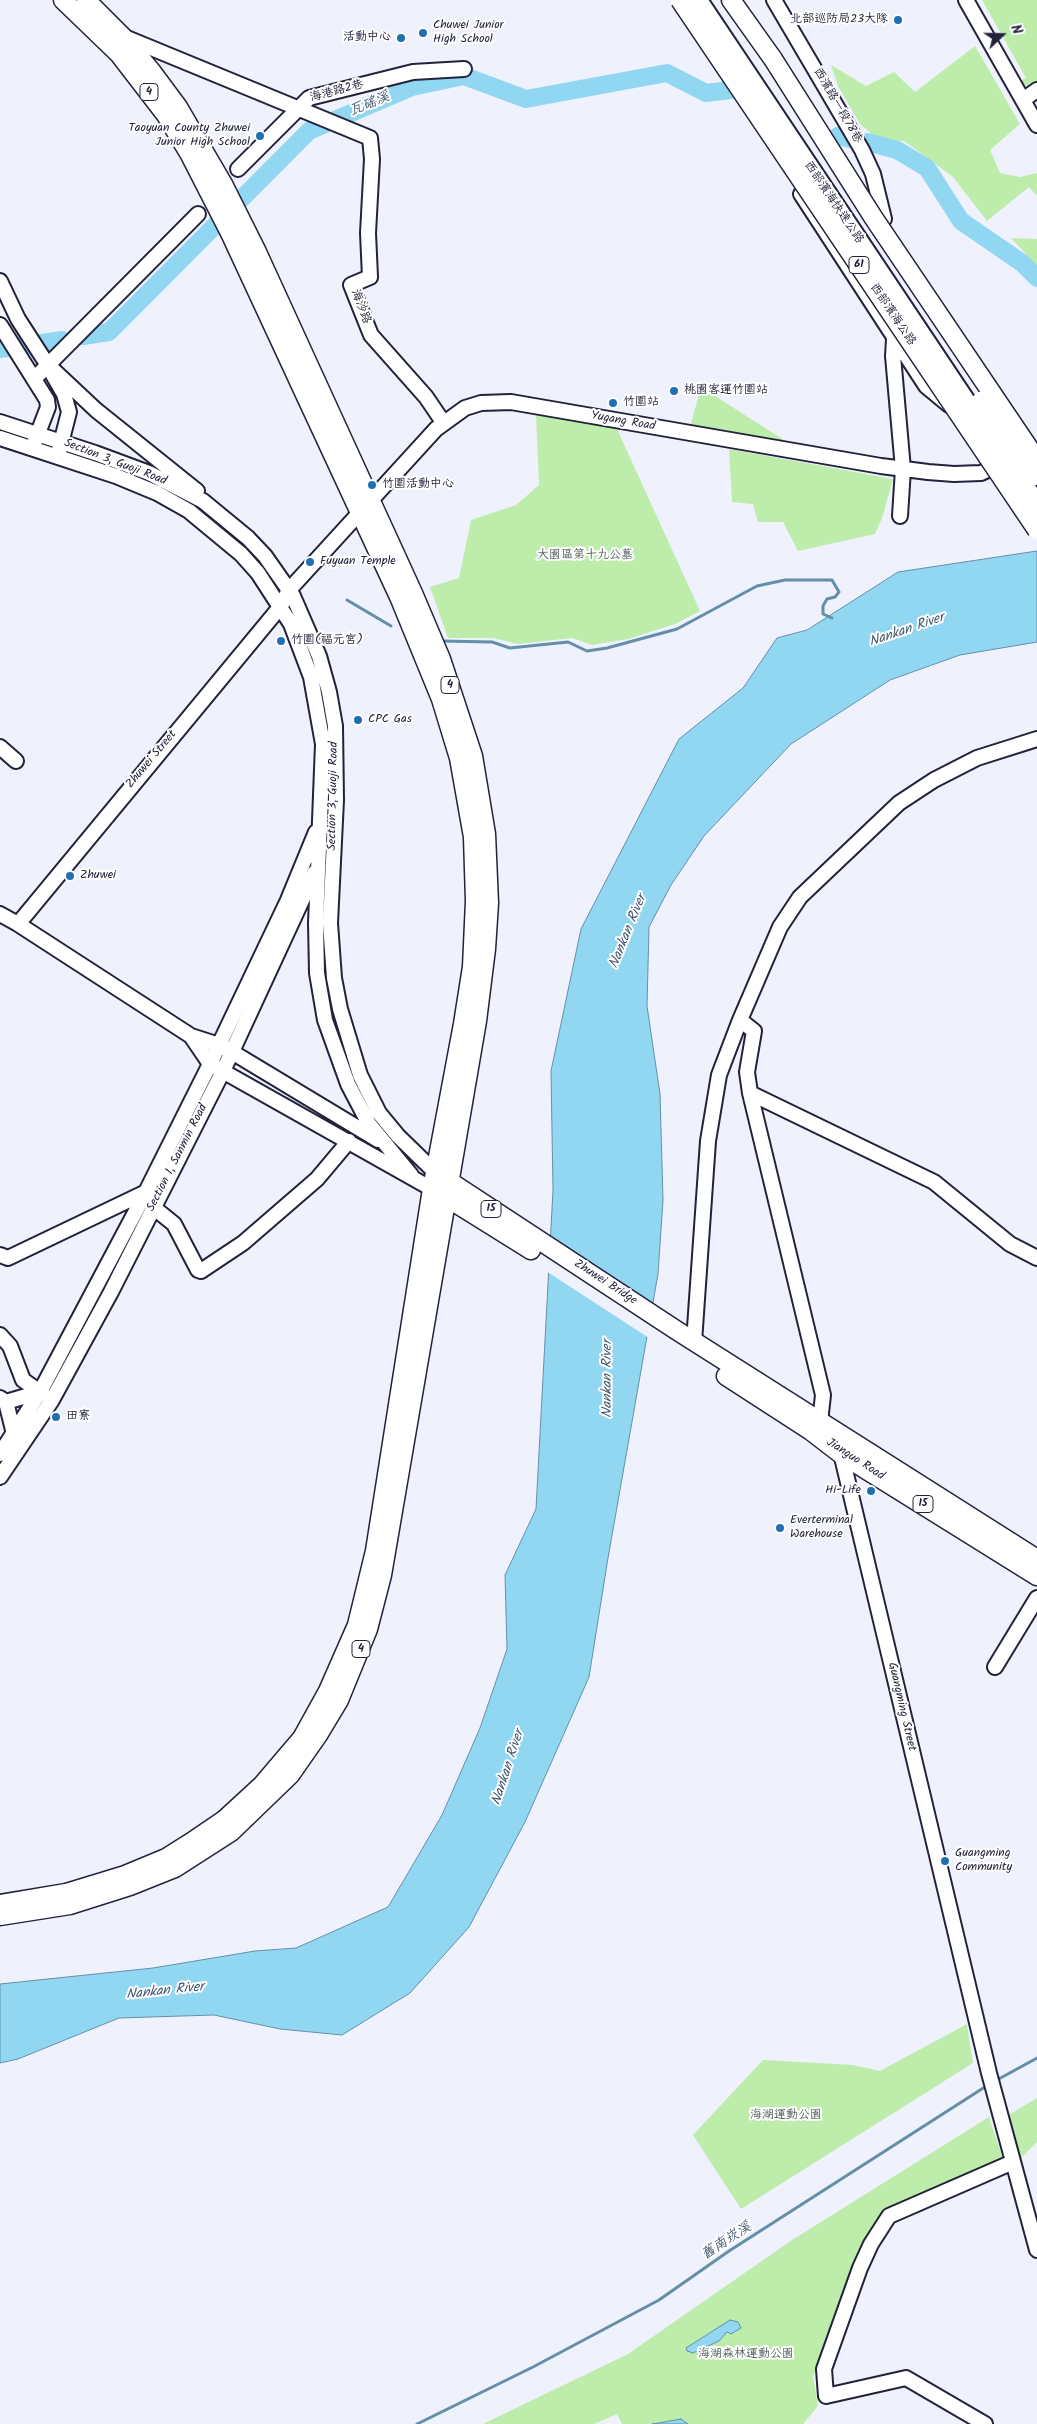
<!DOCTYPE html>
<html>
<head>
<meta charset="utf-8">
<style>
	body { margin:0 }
	#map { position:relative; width:1037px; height:2424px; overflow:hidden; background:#eff1fd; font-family:Kalam,sans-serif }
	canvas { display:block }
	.north { position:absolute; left:977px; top:10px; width:50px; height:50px; -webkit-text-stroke:4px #fff; paint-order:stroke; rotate:69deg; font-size:14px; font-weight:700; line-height:20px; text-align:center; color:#22223b }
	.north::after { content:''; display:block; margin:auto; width:18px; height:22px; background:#22223b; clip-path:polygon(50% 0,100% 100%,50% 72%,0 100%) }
</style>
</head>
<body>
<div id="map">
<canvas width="1037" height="2424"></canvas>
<div class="north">N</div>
</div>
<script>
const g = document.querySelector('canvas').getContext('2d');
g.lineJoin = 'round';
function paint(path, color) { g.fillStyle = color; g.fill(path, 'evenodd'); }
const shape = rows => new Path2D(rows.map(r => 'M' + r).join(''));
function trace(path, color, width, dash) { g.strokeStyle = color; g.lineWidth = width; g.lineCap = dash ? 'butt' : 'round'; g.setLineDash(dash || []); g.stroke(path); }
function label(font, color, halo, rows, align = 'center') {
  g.font = font + ' Kalam,"LXGW WenKai TC",sans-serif'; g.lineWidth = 4; g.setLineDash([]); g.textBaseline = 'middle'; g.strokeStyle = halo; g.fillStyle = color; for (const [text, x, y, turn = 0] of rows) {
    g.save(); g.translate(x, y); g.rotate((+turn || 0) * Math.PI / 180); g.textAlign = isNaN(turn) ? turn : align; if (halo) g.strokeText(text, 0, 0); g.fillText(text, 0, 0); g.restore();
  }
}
const green = shape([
	[982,0,1037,0,1037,83,1033,85,1028,86,1019,82,1026,78],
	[975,46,1020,124,990,150,1000,173,1020,177,1037,173,1037,196,1029,187,987,221,953,177,904,141,879,140,860,124,838,86,831,65,866,86,894,72,915,92],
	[1011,238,1037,239,1037,266],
	[701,387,787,442,690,427],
	[536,414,617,429,700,611,675,624,628,639,592,645,572,638,518,644,493,638,448,638,430,587,459,578,471,520,516,505,539,485],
	[729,449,893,479,882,518,875,534,798,551,783,522,758,522,753,504,732,502],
	[967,2024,973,2063,741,2209,693,2135,763,2060,853,2065,880,2071],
	[1037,2098,1037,2142,1017,2162,1007,2116],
	[989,2117,1003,2159,885,2215,871,2235,813,2376,818,2406,803,2424,622,2424,617,2414,594,2424,483,2424,628,2354,792,2240]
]);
const water = shape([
	[1037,551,1037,642,960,655,890,680,791,744,704,836,671,885,649,927,647,1006,660,1094,663,1200,658,1274,608,1558,589,1677,525,1822,469,1927,410,1993,342,2035,280,2029,214,2015,119,2018,18,2059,0,2063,0,1984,153,1968,255,1951,296,1948,388,1907,442,1815,480,1728,507,1649,505,1575,536,1509,553,1190,551,1071,581,929,679,739,743,688,777,638,807,630,898,572,1037,551],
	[730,2320,738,2322,741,2328,731,2334,727,2332,719,2341,693,2353,687,2351,686,2348,730,2320],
	[681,2419,688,2424,652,2424,653,2424,681,2419]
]);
const pier = shape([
	[548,1239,655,1307,649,1338,546,1271]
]);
const stream = shape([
	[347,600,391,626],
	[440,641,492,642,510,648,568,642,587,651,607,648,677,629,757,586,785,580,832,580,839,592,835,597,827,599,823,606,823,614,832,618],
	[995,2081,1037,2058],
	[417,2424,533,2367,659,2300,729,2251,988,2085]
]);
const river = shape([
	[838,136,851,139],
	[867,142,897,150,927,168,961,221,1022,263,1037,278],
	[83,336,109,332,309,131,412,87,464,76,526,99,667,73,706,93,730,90],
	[0,349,62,340]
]);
const minor = shape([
	[774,0,862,150,873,174,884,219],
	[966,0,1037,125],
	[122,36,370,138,372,159,368,233,370,277,351,285,371,335,426,397,443,422],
	[1023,100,1037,90],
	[238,169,309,98,413,72,464,69],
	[801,194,926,386,949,405],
	[0,281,18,319,47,364,96,410,197,491],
	[0,325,47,400,48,407,35,441],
	[894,340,893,356,903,469,900,516],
	[53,375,64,394,69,412,59,451],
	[34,379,198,214],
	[0,422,95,453,149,473,203,501,248,538,265,556,293,596,319,656,329,692,335,726,336,800,330,923,334,978,340,1009,360,1075,379,1113,398,1136,435,1172],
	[0,438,116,476,157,493,189,511,241,554,258,573,291,624,311,677,323,744,316,923,317,973,325,1020,348,1084,369,1124,411,1175],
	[0,747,16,761],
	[0,914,18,924,191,1036,219,1045,232,1052,378,1140],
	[18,924,281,606,289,590,436,429,465,408,481,403,511,402,881,466,928,472,954,474,981,473,1002,463],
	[740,1020,754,1031,747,1072,750,1093,823,1395,820,1422],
	[191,1036,210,1064,432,1189],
	[750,1093,934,1182,1010,1244,1037,1258],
	[153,1207,174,1224,198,1270,201,1271,243,1243,317,1179,349,1141],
	[0,1255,8,1258,146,1192],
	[0,1335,10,1346,23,1380,40,1392],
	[694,1342,708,1141,719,1075,740,1020,780,927,800,897,899,803,934,780,977,758,1037,739],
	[0,1398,6,1402,14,1434],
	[6,1402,40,1392,43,1394],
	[840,1449,989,2073,1037,2250],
	[0,1454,40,1392,146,1192,210,1064,288,900,316,832],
	[0,1477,52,1400,111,1292,223,1071,315,872],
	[995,1667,1037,1598],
	[985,2424,906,2378,826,2396,824,2369,860,2268,871,2244,889,2216,1013,2162]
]);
const major = shape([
	[731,0,773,59],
	[449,1181,676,1330,1037,1559],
	[438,1192,531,1250],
	[726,1376,811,1431,841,1454,1037,1576],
	[0,1904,66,1893,125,1875,166,1858,196,1839,224,1820,262,1785,302,1738,328,1691,357,1625,375,1551,432,1189,463,1024,472,967,475,901,473,837,459,758,441,699,400,599,231,235,189,153,166,115,119,54,63,0],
	[0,1916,70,1905,130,1886,175,1868,231,1832,290,1775,318,1735,339,1700,368,1629,382,1575,477,1021,486,949,489,903,486,834,473,756,441,659,413,593,257,252,223,184,178,107,152,72,122,36,86,0]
]);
const majorBridge = shape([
	[680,0,1037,530],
	[773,59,873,217,1037,460]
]);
const highwayBridge = shape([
	[696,0,996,449,1037,506],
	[982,402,1033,475]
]);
const markers = [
	[898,20,5,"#1f6fb2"],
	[423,33,5,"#1f6fb2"],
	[401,38,5,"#1f6fb2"],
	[260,136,5,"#1f6fb2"],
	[674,391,5,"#1f6fb2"],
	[613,403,5,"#1f6fb2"],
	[372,485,5,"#1f6fb2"],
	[310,562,5,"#1f6fb2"],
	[281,641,5,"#1f6fb2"],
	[358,720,5,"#1f6fb2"],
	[70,876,5,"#1f6fb2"],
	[56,1417,5,"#1f6fb2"],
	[871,1491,5,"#1f6fb2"],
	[780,1528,5,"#1f6fb2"],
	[945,1861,5,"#1f6fb2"]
];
const shields = [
	[149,92,18],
	[859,265,20],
	[450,685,18],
	[491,1209,20],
	[923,1504,20],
	[361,1649,18]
];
const shieldNames = [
	["4",149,92],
	["61",859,265],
	["4",450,685],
	["15",491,1209],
	["15",923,1504],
	["4",361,1649]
];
const poiNames = [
	["北部巡防局23大隊",888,20,"right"],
	["Chuwei Junior",433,26],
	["High School",433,40],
	["活動中心",391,38,"right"],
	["Taoyuan County Zhuwei",250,129,"right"],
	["Junior High School",250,143,"right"],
	["桃園客運竹圍站",684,391],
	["竹圍站",623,403],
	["竹圍活動中心",382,485],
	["Fuyuan Temple",320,562],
	["竹圍(福元宮)",291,641],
	["CPC Gas",368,720],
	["Zhuwei",80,876],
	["田寮",66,1417],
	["Hi-Life",861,1491,"right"],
	["Everterminal",790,1521],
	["Warehouse",790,1535],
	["Guangming",955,1854],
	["Community",955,1868]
];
const streetNames = [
	["海港路2巷",337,92,-15],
	["西濱路一段78巷",837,106,60],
	["西部濱海快速公路",833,203,56],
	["海沙路",360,307,69],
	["西部濱海公路",892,315,56],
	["Yugang Road",623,422,10],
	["Section 3, Guoji Road",115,463,21],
	["Zhuwei Street",152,760,-50],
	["Section 3, Guoji Road",334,796,-89],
	["Section 1, Sanmin Road",178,1158,-63],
	["Zhuwei Bridge",605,1283,33],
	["Jianguo Road",855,1460,33],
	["Guangming Street",901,1707,77]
];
const parkNames = [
	["大園區第十九公墓",585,556],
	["海湖運動公園",786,2116],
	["海湖森林運動公園",746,2355]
];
const waterNames = [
	["瓦磘溪",370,105,-23],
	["Nankan River",907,631,-19],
	["Nankan River",629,932,-68],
	["Nankan River",609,1379,-90],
	["Nankan River",509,1768,-72],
	["Nankan River",165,1992,-6],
	["舊南崁溪",727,2242,-33]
];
paint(green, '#beedab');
paint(water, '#91d7f2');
trace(water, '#658fa9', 1);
paint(pier, '#eff1fd');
trace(stream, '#658fa9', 3);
trace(river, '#91d7f2', 18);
trace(minor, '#22223b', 18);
trace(major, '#22223b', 21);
trace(minor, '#fff', 14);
trace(major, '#fff', 18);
trace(majorBridge, '#22223b', 21, []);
trace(highwayBridge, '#22223b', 25, []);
trace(majorBridge, '#fff', 18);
trace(highwayBridge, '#fff', 21);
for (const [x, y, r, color] of markers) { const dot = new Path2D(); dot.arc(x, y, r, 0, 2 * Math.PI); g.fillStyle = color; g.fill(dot); trace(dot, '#fff', 2); }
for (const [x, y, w] of shields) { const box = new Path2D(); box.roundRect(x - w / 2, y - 8.5, w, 17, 4); g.fillStyle = '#fff'; g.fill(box); trace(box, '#22223b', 1); }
label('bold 11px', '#22223b', null, shieldNames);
label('12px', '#22223b', '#fff', poiNames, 'left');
label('12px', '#22223b', '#fff', streetNames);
label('12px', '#515f5d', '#fff', parkNames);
label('italic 14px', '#435872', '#fff', waterNames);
</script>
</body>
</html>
